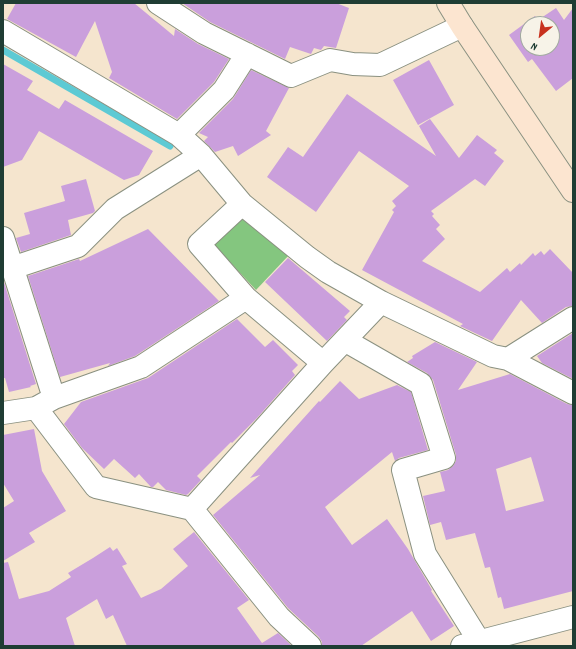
<!DOCTYPE html>
<html>
<head>
<meta charset="utf-8">
<style>
	body { margin:0 }
	#map { position:relative; width:576px; height:649px; overflow:hidden; background:#f5e5ce; font-family:Dekko,sans-serif }
	canvas { display:block }
	.frame { position:absolute; inset:0; border:4px solid #1f3d34; pointer-events:none }
	.north { position:absolute; left:520px; top:16px; width:40px; height:40px; box-sizing:border-box; background:#f7f3e8; border:1px solid #a1aaa0; border-radius:50%; rotate:209deg; font-size:11px; font-weight:700; line-height:16px; text-align:center; color:#1f3d34 }
	.north::after { content:''; display:block; margin:auto; width:14px; height:18px; background:#c8321e; clip-path:polygon(50% 0,100% 100%,50% 72%,0 100%) }
</style>
</head>
<body>
<div id="map">
<canvas width="576" height="649"></canvas>
<div class="frame"></div>
<div class="north">N</div>
</div>
<script>
const g = document.querySelector('canvas').getContext('2d');
g.lineJoin = 'round';
function paint(path, color) { g.fillStyle = color; g.fill(path, 'evenodd'); }
const shape = rows => new Path2D(rows.map(r => 'M' + r).join(''));
function trace(path, color, width, dash) { g.strokeStyle = color; g.lineWidth = width; g.lineCap = dash ? 'butt' : 'round'; g.setLineDash(dash || []); g.stroke(path); }
const green = shape([
	[242,218,290,254,256,290,214,245]
]);
const stream = shape([
	[3,50,170,146]
]);
const building = shape([
	[16,3,134,3,174,36,175,29,198,44,229,59,214,82,177,119,109,78,112,72,95,21,76,57,7,19],
	[182,3,336,3,349,8,336,48,324,46,321,50,314,48,311,54,290,47,285,59,210,22],
	[556,8,564,20,573,8,573,78,556,91,532,59,528,62,509,35,535,16,538,20],
	[528,24,552,24,552,48,528,48],
	[429,60,454,105,418,125,393,80],
	[3,64,33,81,27,90,59,109,65,100,153,151,139,175,124,180,39,131,22,160,3,167],
	[251,70,289,88,266,131,271,135,238,156,233,146,215,152,204,141,208,137,199,133,233,99],
	[347,94,436,156,419,126,430,119,459,158,477,135,497,150,494,153,504,161,485,186,475,179,431,211,434,214,432,216,440,225,436,229,445,239,422,261,480,292,507,268,510,272,520,263,521,265,533,253,535,256,541,251,544,255,550,249,573,273,573,306,566,307,542,323,521,300,492,341,460,326,463,324,362,270,394,212,392,210,396,206,392,201,409,186,359,151,316,212,267,177,288,147,303,157],
	[86,179,95,211,93,213,68,220,71,235,21,252,16,238,30,234,24,213,65,201,61,186],
	[148,229,219,301,135,356,108,366,110,363,60,377,28,276,79,259,80,261],
	[288,258,350,311,344,317,347,320,327,341,265,282],
	[3,279,36,384,30,386,31,387,9,392,5,378,3,378],
	[237,319,265,347,273,340,298,365,292,371,295,375,257,418,232,443,231,442,197,476,201,480,188,494,186,495,166,490,158,482,153,487,151,487,139,474,135,478,114,459,104,469,82,448,64,424,81,402,148,378],
	[573,333,573,379,542,363,537,356],
	[435,342,477,362,458,390,510,374,567,404,573,405,573,591,504,609,501,597,498,598,490,567,485,568,475,533,446,540,441,522,430,525,423,496,445,491,440,472,448,470,453,466,456,461,456,455,433,380,427,373,407,362,413,358,412,356],
	[531,457,544,501,506,511,496,469],
	[340,381,359,399,397,385,411,392,428,450,399,458,395,461,392,452,325,507,352,545,387,519,408,549,432,590,431,591,454,626,431,641,412,611,361,646,322,646,322,642,319,637,288,608,213,515,260,475,250,478,319,401,320,402],
	[34,429,42,471,66,511,29,533,35,542,3,561,3,508,14,501,3,483,3,435],
	[194,532,249,600,237,608,262,643,278,633,292,646,127,646,113,615,106,619,97,599,66,618,75,646,3,646,3,563,8,562,19,599,49,591,71,577,68,573,93,558,110,547,113,551,117,548,127,564,122,566,141,598,161,589,188,566,173,549]
]);
const street = shape([
	[158,3,204,33,291,76,330,60,353,64,380,65,462,26],
	[3,31,179,135,201,155,242,204,307,257,328,272,381,302,493,356,508,359,573,318],
	[179,135,224,90,247,54],
	[3,238,54,398],
	[12,268,78,246,115,209,201,155],
	[246,298,323,363],
	[346,341,421,384,444,458,403,470,425,554,479,641],
	[508,359,573,393],
	[36,408,96,487,192,509,279,617,310,646],
	[3,413,36,408,54,398,141,367,246,298,199,244,242,204],
	[192,509,323,363,381,302],
	[462,646,573,617]
]);
const secondary = shape([
	[448,3,462,26,573,191]
]);
paint(green, '#84c67f');
trace(stream, '#5dcad4', 7);
paint(building, '#ca9fdc');
trace(street, '#8a9181', 24);
trace(secondary, '#8a9181', 24);
trace(street, '#fff', 22);
trace(secondary, '#fce5d0', 22);
</script>
</body>
</html>
